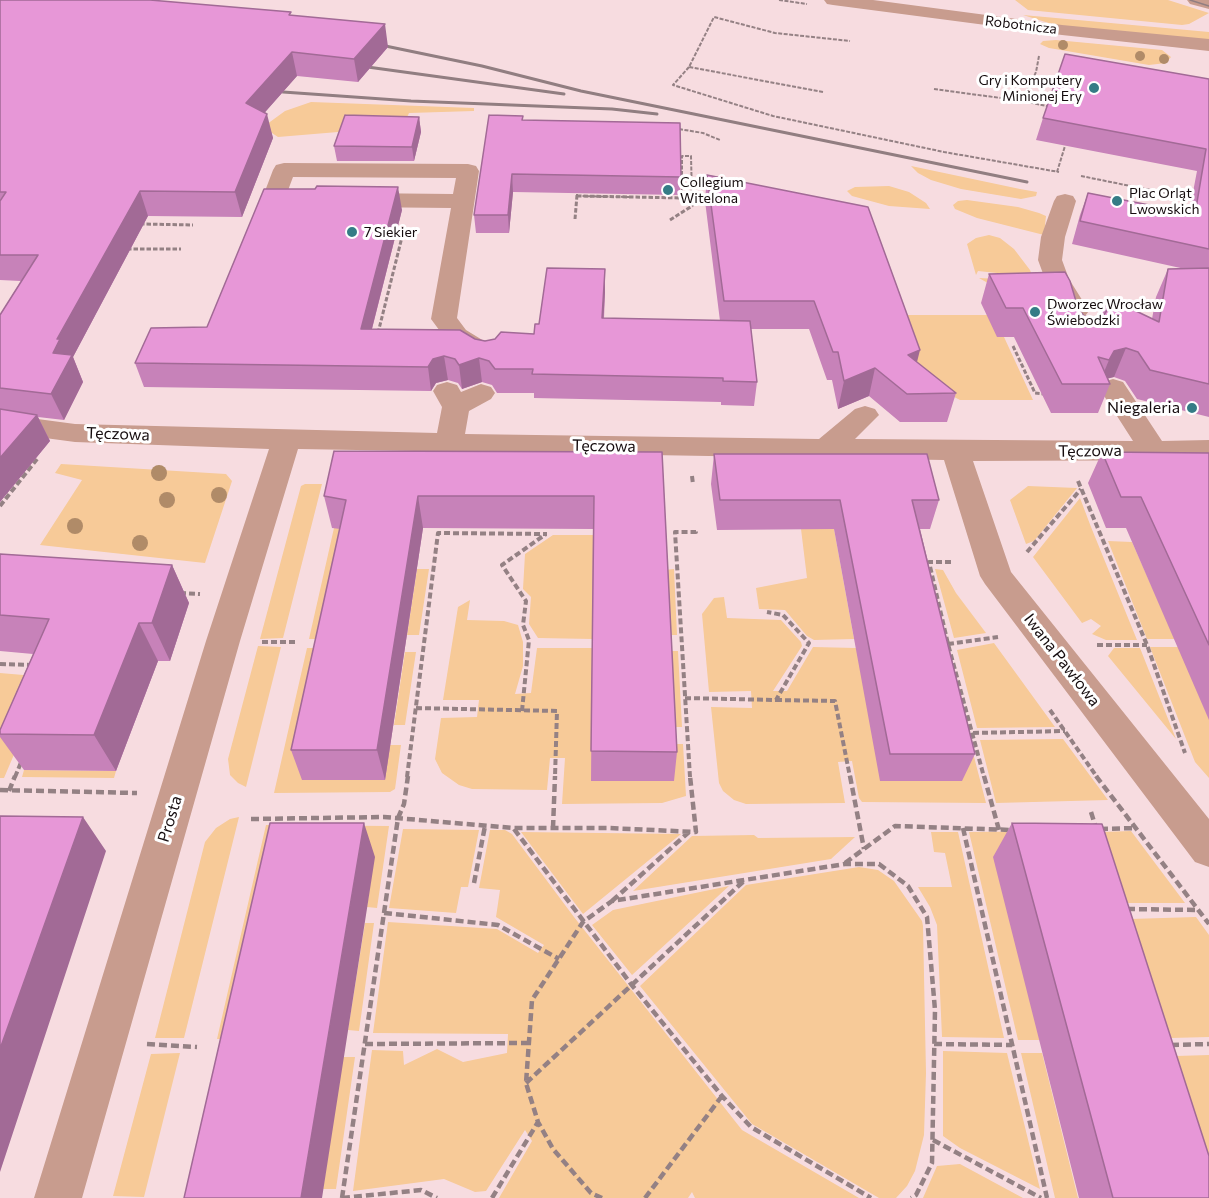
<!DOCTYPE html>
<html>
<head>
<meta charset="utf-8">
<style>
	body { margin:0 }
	canvas { display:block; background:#f7dce0 }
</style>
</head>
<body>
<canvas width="1209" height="1198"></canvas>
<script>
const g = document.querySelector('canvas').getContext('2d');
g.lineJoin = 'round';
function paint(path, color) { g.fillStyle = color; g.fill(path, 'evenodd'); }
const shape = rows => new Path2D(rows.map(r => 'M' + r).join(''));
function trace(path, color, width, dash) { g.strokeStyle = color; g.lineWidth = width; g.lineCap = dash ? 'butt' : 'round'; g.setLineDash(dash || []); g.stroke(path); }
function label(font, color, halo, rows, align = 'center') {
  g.font = font + ' Commissioner,sans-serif'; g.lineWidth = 6; g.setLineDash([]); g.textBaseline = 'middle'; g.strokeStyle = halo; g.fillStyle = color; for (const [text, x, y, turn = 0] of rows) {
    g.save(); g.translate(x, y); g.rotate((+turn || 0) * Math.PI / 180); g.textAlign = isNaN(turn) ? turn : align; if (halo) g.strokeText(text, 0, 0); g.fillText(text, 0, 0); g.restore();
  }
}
const green = shape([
	[1015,0,1168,0,1209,13,1189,24,1182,25,1028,10],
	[1023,15,1209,32,1209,40,1055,25],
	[1056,40,1162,50,1171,57,1166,63,1149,65,1049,48,1040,44,1043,41],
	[311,102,474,108,474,111,409,113,403,126,349,125,338,132,278,137,263,127,285,111],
	[911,166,1020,189,1037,192,1036,196,1021,199,961,189,931,180,918,173],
	[889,186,909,192,926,203,930,209,889,206,852,196,847,191,855,187],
	[967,200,1018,207,1039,213,1046,216,1044,235,977,218,955,209,953,205,958,201],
	[989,235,1000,238,1014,249,1030,270,1036,285,993,286,979,278,999,279,997,273,978,271,976,275,967,244,976,238],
	[890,315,1008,315,1004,337,1033,400,960,400,919,379],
	[61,464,226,474,232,481,205,563,40,545,82,480,55,473],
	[305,484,322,484,283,638,260,639,301,486],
	[1028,486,1077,488,1034,541,1026,544,1010,500],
	[1080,498,1091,527,1137,640,1106,640,1092,634,1101,626,1091,619,1082,623,1033,557],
	[334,528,355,528,332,639,309,639],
	[801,529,834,529,854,639,814,640,807,636,785,610,759,609,756,588,807,578],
	[553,535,594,535,593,639,538,638,529,624,531,597,523,589,525,554],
	[1108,541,1132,542,1175,639,1147,639],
	[417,569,429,569,419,635,407,635],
	[674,569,677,635,668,635,665,570],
	[935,569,943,570,956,593,986,633,954,638],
	[724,597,727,618,781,620,801,642,802,646,773,691,787,691,813,647,856,648,972,749,986,803,862,802,859,798,852,761,838,762,845,803,746,804,734,800,723,791,719,783,711,707,752,708,751,691,709,692,702,614,714,598],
	[470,600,467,620,504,621,518,625,523,642,523,666,515,694,531,693,537,648,593,648,673,744,683,744,686,796,662,803,562,804,565,758,550,758,547,790,472,789,459,785,442,773,435,759,441,718,477,717,479,700,443,700,458,607],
	[994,643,1055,727,977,728,957,650],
	[258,646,281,647,246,787,238,783,230,775,228,759],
	[1150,647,1179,647,1209,719,1209,778,1195,762],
	[307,648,330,648,390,745,401,745,395,789,390,792,274,793],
	[1114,648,1140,648,1176,739,1108,656],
	[668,651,678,651,682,727,672,727],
	[405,652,416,652,405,725,394,725],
	[0,673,47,677,4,778,0,778],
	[1063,739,1108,800,996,803,980,740],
	[24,770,116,771,114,778,22,777],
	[239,817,184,1038,155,1038,205,842,216,828,230,819],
	[266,825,389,826,377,908,367,907,374,857,247,1038,217,1039],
	[403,829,479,830,468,887,461,887,456,913,389,908],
	[490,830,505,830,512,834,574,917,742,1130,859,1198,695,1198,692,1192,688,1198,499,1198,532,1141,525,1130,486,1191,475,1192,444,1179,353,1191,372,1050,403,1051,404,1065,437,1049,463,1062,507,1053,508,1034,373,1033,388,922,497,929,538,953,544,945,496,917,500,890,479,888],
	[1087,831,1039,1040,1018,1040,969,832],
	[1131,831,1185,903,1125,903,1102,832],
	[521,832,681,834,583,914],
	[931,832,958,832,1004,1038,942,1037,937,925,930,907,918,887,952,887,945,853,934,852],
	[754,835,758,838,855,837,831,859,633,891,692,836],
	[859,867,878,870,894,881,922,921,923,926,926,1073,924,1135,915,1171,907,1186,896,1198,879,1198,752,1124,640,986,746,885],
	[729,886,632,975,592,925,613,910],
	[1196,917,1209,935,1209,1037,1170,1038,1130,919],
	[365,923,374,923,359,1031,348,1030],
	[943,1051,1007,1053,1040,1189,960,1148,943,1136],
	[180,1053,144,1197,113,1196,151,1054],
	[1021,1053,1042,1053,1078,1198,1055,1198],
	[1209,1055,1209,1157,1176,1056],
	[343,1057,355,1057,336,1189,323,1189],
	[960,1164,1023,1198,923,1198,937,1166]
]);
const pathFar3 = shape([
	[779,0,807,4],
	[1039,56,1036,72,1023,101,1051,107],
	[689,67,673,85,773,116,944,152,1059,172],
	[934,89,1023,101],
	[823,92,689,67,714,17,775,33,850,41],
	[679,129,703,133,720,140],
	[1057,172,1065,146],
	[1081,176,1185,197],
	[577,196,629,197],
	[577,197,577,194],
	[682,197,682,156,691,156,692,197]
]);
const pathFar2 = shape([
	[1178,195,1195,199],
	[577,196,682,198,682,195],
	[575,219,577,195],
	[670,220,692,206,692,195],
	[140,224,193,225],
	[127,249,181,249],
	[378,333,404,229],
	[1013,346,1035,393,1045,394]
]);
const pathFar1 = shape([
	[692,476,693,484],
	[1078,481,1147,645,1185,753],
	[0,506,37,459],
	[1027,552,1081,489],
	[951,562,929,562,948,644,984,777],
	[180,593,200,594],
	[262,642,295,642],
	[948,644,998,637],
	[1097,645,1147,645],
	[0,664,32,665],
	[685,698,776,700,809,643,783,615,767,612],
	[776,700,835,701,850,777],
	[416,708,557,711,555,777],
	[1050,710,1097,777],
	[522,711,529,640,523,625,526,601,502,565,546,534],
	[973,733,1065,731],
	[15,777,22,760],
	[407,777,438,533,547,534],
	[690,777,675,532,696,532,696,530]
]);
const path = shape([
	[850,776,864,849],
	[984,776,999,830],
	[1096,776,1209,924],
	[0,790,137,793],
	[9,791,15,776],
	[1091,812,1096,828],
	[251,819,384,817,514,828,608,828,696,832,690,776],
	[553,828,555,776],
	[963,828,1047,1198],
	[514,829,631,984,722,1096,751,1127,871,1198],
	[1100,829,1137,828],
	[845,863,895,826,1012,830],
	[474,883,485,826],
	[612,901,689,832],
	[1127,909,1197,910],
	[384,913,498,925,559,959],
	[147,1044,197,1047],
	[365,1044,529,1043],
	[934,1044,1012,1045],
	[1171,1045,1209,1044],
	[526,1083,746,879],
	[933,1140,1041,1198],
	[342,1198,398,818,404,804,408,776],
	[342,1198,421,1190,437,1198],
	[492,1198,538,1122],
	[602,1198,591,1193,553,1149,538,1122,526,1083,532,1000,583,922,612,901,845,864,879,864,908,886,927,917,935,1010,932,1163,916,1195,911,1198],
	[645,1198,722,1096]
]);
const minor = shape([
	[824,0,873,0,1062,25,1209,39,1209,51,1062,35,833,5,827,4,824,0],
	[1187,0,1209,0,1209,9,1190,4,1187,0],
	[284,163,468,164,476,166,479,171,457,318,466,330,497,349,501,355,497,361,488,363,479,361,448,342,431,319,451,208,355,207,347,205,344,200,347,195,355,193,453,194,456,178,293,177,287,193,315,195,318,200,315,205,307,207,265,204,262,199,273,170,276,165,284,163],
	[1065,194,1073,196,1076,201,1065,237,1062,260,1069,279,1089,311,1085,316,1076,319,1067,316,1063,311,1045,279,1038,260,1041,237,1054,201,1057,196,1065,194],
	[1113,379,1123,382,1162,441,1209,440,1209,460,973,461,1011,572,1209,819,1209,867,1195,862,985,584,980,576,944,460,298,449,240,641,82,1198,34,1198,206,641,269,449,75,442,0,432,0,414,75,424,437,433,442,407,433,391,437,385,447,382,457,385,461,392,481,384,491,387,495,393,491,399,469,411,465,434,819,439,855,409,865,406,875,409,879,415,855,439,1133,441,1099,388,1103,382,1113,379]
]);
const tram = shape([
	[1190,0,1209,6]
]);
const rail = shape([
	[371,43,482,66,581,91,1027,182],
	[353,65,564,94],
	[283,92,411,101,612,109,657,114]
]);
const trees = [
	[1063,45,5],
	[1140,56,5],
	[1164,59,5],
	[159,473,8],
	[219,495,8],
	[167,500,8],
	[75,526,8],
	[140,543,8]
];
const wall = shape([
	[0,0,291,15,388,47,358,82,297,76,265,112,273,138,242,217,148,216,73,357,83,382,64,420,38,417,50,441,0,502,0,315,21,281,0,280],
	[1209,79,1209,417,1137,399,1125,381,1114,377,1108,378,1110,384,1098,413,1051,413,1014,337,997,337,981,303,989,274,1078,308,1084,316,1094,318,1101,316,1107,301,1152,319,1156,297,1168,269,1185,269,1072,244,1080,215,1088,193,1189,213,1197,171,1036,140,1043,118],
	[523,116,523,120,681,177,680,195,513,192,509,233,476,233,474,215],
	[419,117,421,132,414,161,337,161,334,146],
	[707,175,917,362,956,393,947,422,900,422,869,396,838,409,832,380,827,380,809,329,751,329,757,382,754,406,721,405,721,402,534,398,534,393,497,393,492,385,482,382,462,389,458,383,448,380,436,383,431,391,144,387,135,363,207,327,402,210,372,329,475,339,485,341,534,334,539,324,605,269,605,292,604,319,720,321,705,201],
	[662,452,677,752,674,781,591,781,593,529,423,528,385,780,302,780,291,750,340,529,332,528,324,496],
	[1102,452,1209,453,1209,720,1126,528,1106,528,1088,483],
	[714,454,939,500,930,529,920,529,975,754,962,781,880,781,834,529,717,530,711,484],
	[0,554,172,565,189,603,170,661,158,661,116,771,24,770,0,737,0,730,33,654,0,651],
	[1012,823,1209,1198,1079,1198,993,857]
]);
const shadedWall = shape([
	[385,24,388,47,358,82,354,59],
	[292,52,297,76,252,127,246,103],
	[267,114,273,138,242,217,235,192],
	[419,117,421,132,414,161,412,147],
	[512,174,513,192,509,233,508,215],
	[398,187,402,210,366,352,361,329],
	[140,191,148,216,73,357,83,382,64,420,51,394,53,353,57,339],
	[605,269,605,292,602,342,602,318],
	[1126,348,1114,377,1102,380,1099,384,1109,360,1114,351],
	[920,350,913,378,908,355],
	[444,356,448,380,436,383,431,391,428,367,433,359],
	[479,358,482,382,462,389,459,365],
	[875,368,869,396,838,409,844,381],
	[37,415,50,441,0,502,0,458],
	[418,496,423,528,385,780,377,750],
	[172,565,189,603,170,661,152,623],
	[139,623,158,661,116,771,94,735],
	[83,817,106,851,0,1172,0,1049],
	[364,823,375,857,322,1198,301,1198]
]);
const building = shape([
	[0,0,150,0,291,12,289,15,385,24,354,59,292,52,246,103,267,114,235,192,140,191,57,339,60,339,53,353,72,355,51,394,0,388,0,315,38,255,0,255,0,201,6,192,0,192,0,0],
	[1065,54,1209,79,1209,249,1080,221,1088,193,1195,214,1206,149,1043,118,1065,54],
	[345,115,419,117,412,147,334,146,345,115],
	[489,115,523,116,522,120,680,123,681,177,512,174,508,215,474,215,489,115],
	[707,175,868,207,920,350,908,355,956,393,907,394,875,368,844,381,838,352,833,352,814,301,724,301,707,175],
	[317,186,398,187,361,329,460,330,475,339,485,341,495,339,501,332,534,334,535,324,539,324,547,268,605,269,602,318,750,321,757,382,723,381,723,378,532,374,533,369,495,369,489,361,479,358,459,365,455,359,444,356,433,359,428,367,135,363,151,328,207,327,264,189,315,189,317,186],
	[1209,268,1209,384,1150,370,1138,352,1126,348,1114,351,1109,360,1098,357,1110,384,1062,384,1023,308,1006,308,989,274,1065,272,1070,281,1078,308,1084,316,1094,318,1103,316,1108,309,1107,301,1115,301,1159,322,1168,269,1209,268],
	[0,409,37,415,0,458,0,409],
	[334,451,662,452,677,752,591,751,594,496,418,496,377,750,291,750,346,500,324,496,334,451],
	[1102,452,1209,453,1209,645,1141,497,1121,497,1102,452],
	[714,454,927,454,939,500,912,500,975,754,890,754,840,500,720,500,714,454],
	[0,554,172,565,152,623,139,623,94,735,0,734,0,730,49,619,0,615,0,554],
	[0,816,83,817,0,1049,0,816],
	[270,823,364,823,301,1198,184,1198,270,823],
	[1012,823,1102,824,1209,1156,1209,1198,1113,1198,1012,823]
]);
const markers = [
	[1094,88,6,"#357c86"],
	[668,190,6,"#357c86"],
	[1117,201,6,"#357c86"],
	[352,232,6,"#357c86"],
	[1035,312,6,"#357c86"],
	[1192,408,6,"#357c86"]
];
const farStreetnames = [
	["Robotnicza",1021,25,7]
];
const farPoinames = [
	["Gry i Komputery",1082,80,"right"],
	["Minionej Ery",1082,96,"right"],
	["Collegium",680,182],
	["Witelona",680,198],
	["Plac Orląt",1129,193],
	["Lwowskich",1129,209],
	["7 Siekier",364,232],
	["Dworzec Wrocław",1047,304],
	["Świebodzki",1047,320]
];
const poiNames = [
	["Niegaleria",1180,408]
];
const streetNames = [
	["Tęczowa",118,434,2],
	["Tęczowa",604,446,1],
	["Tęczowa",1090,451,-1],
	["Iwana Pawłowa",1062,660,52],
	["Prosta",170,819,-73]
];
paint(green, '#f7ca98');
trace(pathFar3, '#948184', 2, [4, 1.5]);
trace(pathFar2, '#948184', 3, [4.5, 2]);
trace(pathFar1, '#948184', 4, [6, 3]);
trace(path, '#948184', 4.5, [8, 4]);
paint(minor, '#c89c8e');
trace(tram, '#917e81', 1.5);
trace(rail, '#917e81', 3);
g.fillStyle = '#b08b68';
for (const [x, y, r] of trees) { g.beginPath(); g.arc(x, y, r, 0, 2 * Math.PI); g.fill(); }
paint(wall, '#c782b9');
paint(shadedWall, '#a26a96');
paint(building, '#e797d7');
trace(building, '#a26a96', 1.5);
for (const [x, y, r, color] of markers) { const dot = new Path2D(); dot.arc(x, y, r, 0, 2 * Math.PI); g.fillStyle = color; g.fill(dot); trace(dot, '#fff', 2); }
label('14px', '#150c0e', '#fff', farStreetnames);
label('14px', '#150c0e', '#fff', farPoinames, 'left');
label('16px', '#150c0e', '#fff', poiNames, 'right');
label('16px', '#150c0e', '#fff', streetNames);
</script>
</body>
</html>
